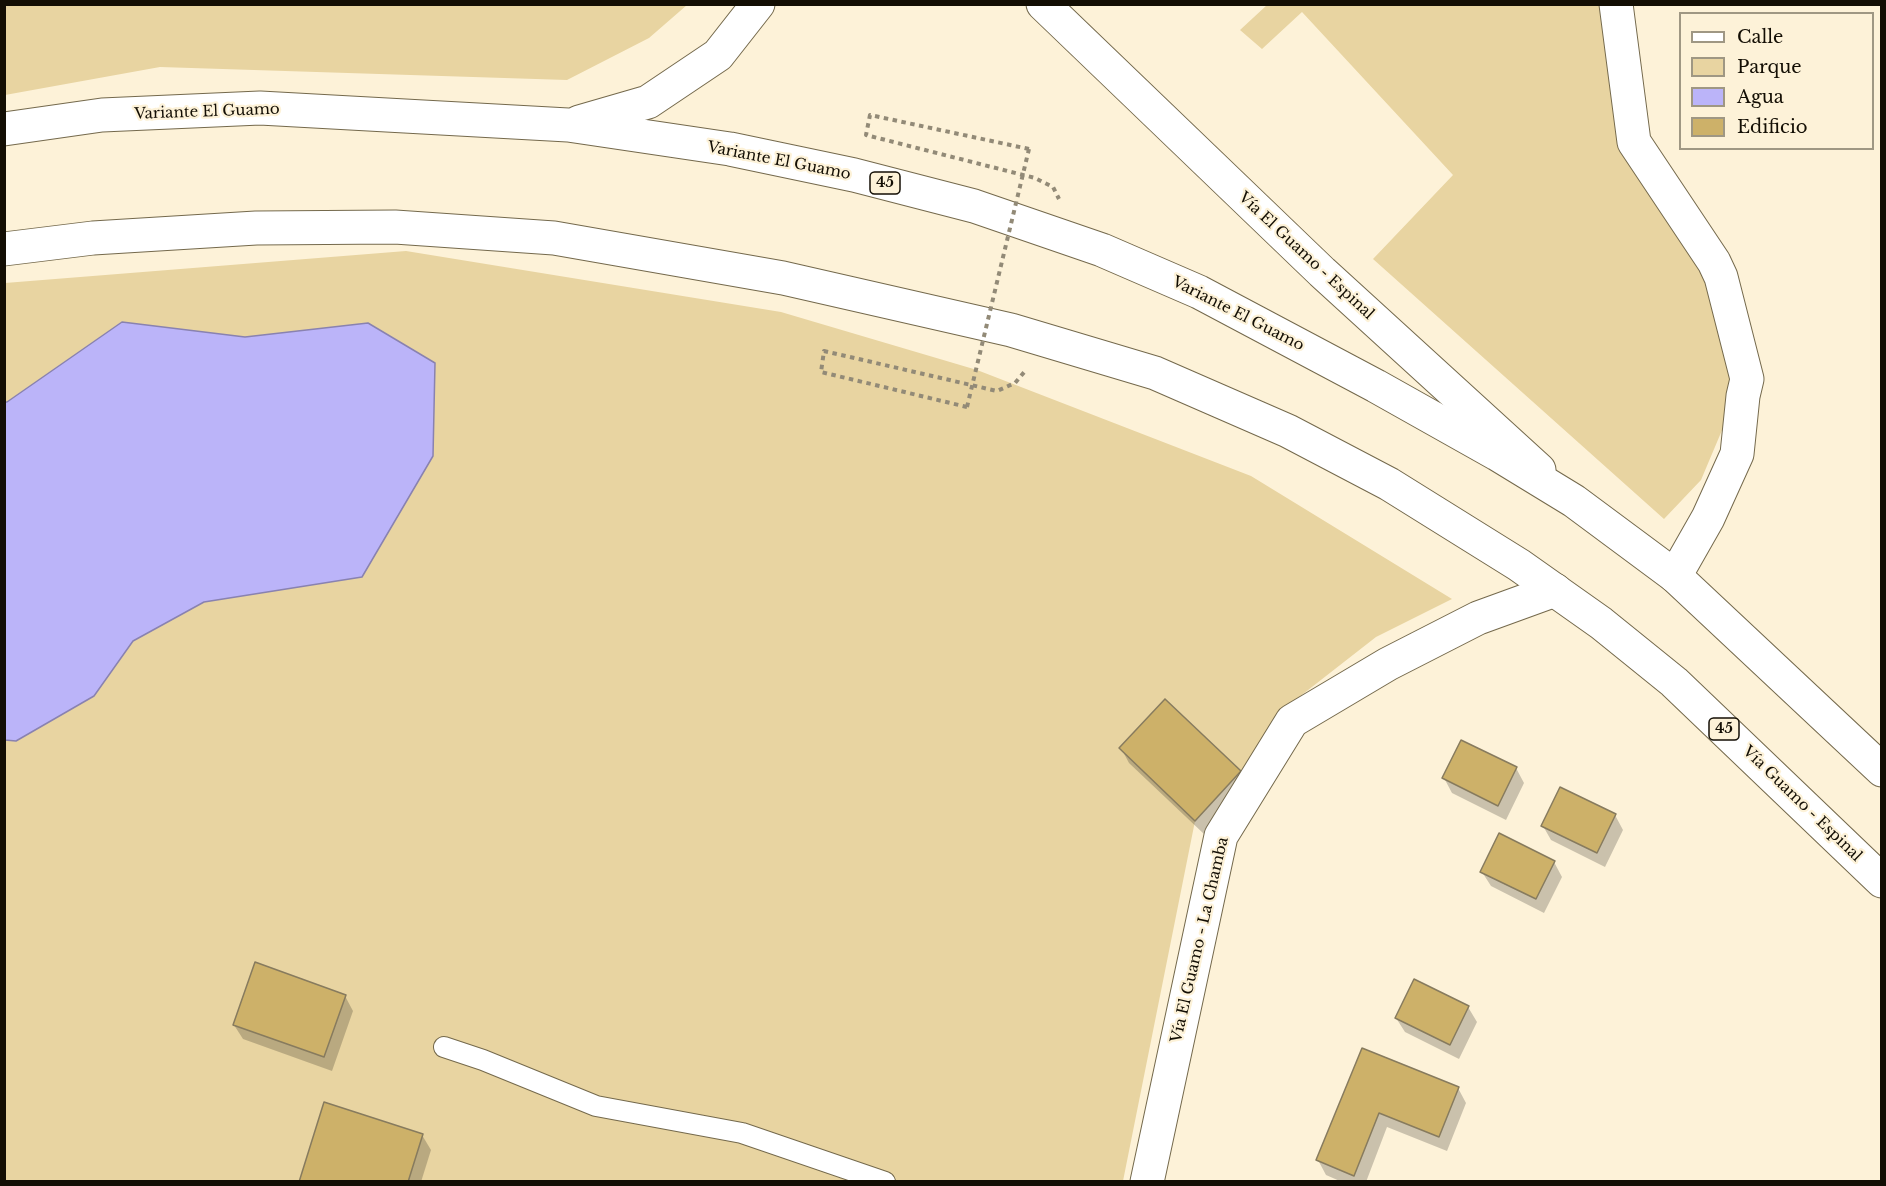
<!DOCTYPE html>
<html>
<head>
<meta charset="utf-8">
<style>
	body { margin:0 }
	#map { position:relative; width:1886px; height:1186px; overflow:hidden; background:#fdf2d8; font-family:"Libre Baskerville",serif }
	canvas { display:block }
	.frame { position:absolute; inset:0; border:6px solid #130e04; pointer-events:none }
	.legend { position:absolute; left:1679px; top:12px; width:195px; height:138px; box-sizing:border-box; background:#fdf2d8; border:2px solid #9f9783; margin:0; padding:8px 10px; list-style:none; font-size:18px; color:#130e04 }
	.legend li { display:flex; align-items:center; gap:12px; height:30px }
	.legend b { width:30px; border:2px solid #9f9783 }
</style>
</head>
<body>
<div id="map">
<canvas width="1886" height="1186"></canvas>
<div class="frame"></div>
<ul class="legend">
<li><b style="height:8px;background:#fff"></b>Calle</li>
<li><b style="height:16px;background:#e8d4a1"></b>Parque</li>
<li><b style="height:16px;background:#bbb4f9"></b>Agua</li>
<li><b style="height:16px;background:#cdb169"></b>Edificio</li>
</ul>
</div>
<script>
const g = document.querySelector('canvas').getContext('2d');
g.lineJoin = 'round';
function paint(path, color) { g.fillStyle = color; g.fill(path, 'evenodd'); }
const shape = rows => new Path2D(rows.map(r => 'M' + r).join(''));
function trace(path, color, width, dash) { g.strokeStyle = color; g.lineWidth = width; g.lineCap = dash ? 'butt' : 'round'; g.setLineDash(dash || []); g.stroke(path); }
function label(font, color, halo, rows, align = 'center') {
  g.font = font + ' "Libre Baskerville",serif'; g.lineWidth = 4.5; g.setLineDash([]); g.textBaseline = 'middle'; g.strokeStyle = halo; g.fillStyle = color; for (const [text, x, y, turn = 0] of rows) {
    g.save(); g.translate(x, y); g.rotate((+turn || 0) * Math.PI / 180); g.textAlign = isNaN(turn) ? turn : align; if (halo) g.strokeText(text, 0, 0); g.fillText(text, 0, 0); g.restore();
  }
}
const green = shape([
	[5,4,686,4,687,5,649,38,567,80,160,67,5,95],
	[1267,5,1601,5,1620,151,1713,285,1736,397,1701,480,1664,519,1373,259,1453,175,1302,12,1262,49,1240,30],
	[406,251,781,312,977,370,1251,476,1452,599,1376,637,1285,708,1241,771,1165,699,1119,748,1195,821,1123,1181,5,1182,5,283]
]);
const water = shape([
	[122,322,245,337,368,323,435,363,433,456,362,577,204,602,133,641,94,696,16,741,5,740,5,402,7,402,122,322]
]);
const shadow = shape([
	[1165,701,1240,772,1249,787,1204,834,1129,763,1121,748],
	[1516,768,1524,783,1506,820,1452,793,1444,778],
	[1615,815,1623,830,1605,867,1551,840,1543,826],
	[1554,862,1562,877,1544,913,1491,886,1482,872],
	[345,996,353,1011,332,1071,243,1039,234,1025],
	[1468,1007,1477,1022,1459,1059,1405,1032,1396,1018],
	[1363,1050,1458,1088,1466,1103,1447,1151,1387,1127,1366,1182,1342,1182,1326,1175,1318,1160],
	[422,1135,431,1150,421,1182,300,1182]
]);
const building = shape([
	[1165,699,1241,771,1195,821,1119,748,1165,699],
	[1461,740,1517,767,1498,806,1442,778,1461,740],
	[1560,787,1616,814,1597,853,1541,826,1560,787],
	[1499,833,1555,861,1536,899,1480,872,1499,833],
	[255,962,346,995,324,1057,233,1025,255,962],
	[1414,979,1469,1006,1450,1045,1395,1018,1414,979],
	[1362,1048,1459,1087,1439,1137,1379,1113,1354,1176,1316,1160,1362,1048],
	[324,1102,423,1134,408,1182,299,1182,324,1102]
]);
const path = shape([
	[1029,149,870,115,866,135,1035,178,1053,187,1059,199],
	[967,407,821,372,824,351,997,391,1015,383,1026,370]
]);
const service = shape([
	[444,1047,483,1060,596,1106,742,1133,885,1182]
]);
const minor = shape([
	[1616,4,1634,142,1714,262,1721,277,1747,379,1743,396,1737,454,1708,518,1675,576]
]);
const tertiary = shape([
	[1147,1182,1221,836,1292,721,1388,664,1478,618,1555,590]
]);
const primary = shape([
	[1043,4,1322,272,1539,470]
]);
const trunk = shape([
	[579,122,648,102,718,55,758,4],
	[4,129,102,115,260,108,568,125,730,149,854,175,974,206,1102,250,1199,292,1376,386,1497,454,1574,501,1675,576,1882,770],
	[4,249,93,238,256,228,395,227,554,238,783,278,1011,330,1155,373,1288,431,1389,484,1519,565,1601,623,1674,682,1882,881]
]);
const pathBridge = shape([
	[967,407,1029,149]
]);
const shields = [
	[885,183,30],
	[1724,729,30]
];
const shieldNames = [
	["45",885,183],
	["45",1724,729]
];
const streetNames = [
	["Variante El Guamo",207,112,-2],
	["Variante El Guamo",779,161,11],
	["Vía El Guamo - Espinal",1306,256,43],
	["Variante El Guamo",1238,314,27],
	["Vía Guamo - Espinal",1802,804,44],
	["Vía El Guamo - La Chamba",1200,940,-77]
];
paint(green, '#e8d4a1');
paint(water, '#bbb4f9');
trace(water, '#8982b0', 1.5);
paint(shadow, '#0003');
paint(building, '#cdb169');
trace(building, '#877b5e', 1.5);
trace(service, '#74694c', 22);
trace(minor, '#74694c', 35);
trace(tertiary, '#74694c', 35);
trace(primary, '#74694c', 35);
trace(trunk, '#74694c', 35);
trace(path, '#928a77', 4, [4.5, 4.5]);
trace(service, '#fff', 20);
trace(minor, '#fff', 33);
trace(tertiary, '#fff', 33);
trace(primary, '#fff', 33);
trace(trunk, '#fff', 33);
trace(pathBridge, '#928a77', 4, [4.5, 4.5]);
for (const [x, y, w] of shields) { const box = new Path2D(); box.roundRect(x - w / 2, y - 11, w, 22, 4.5); g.fillStyle = '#fdf2d8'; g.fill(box); trace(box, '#130e04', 1.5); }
label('bold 14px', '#130e04', null, shieldNames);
label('15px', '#130e04', '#fdf2d8', streetNames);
</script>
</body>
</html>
